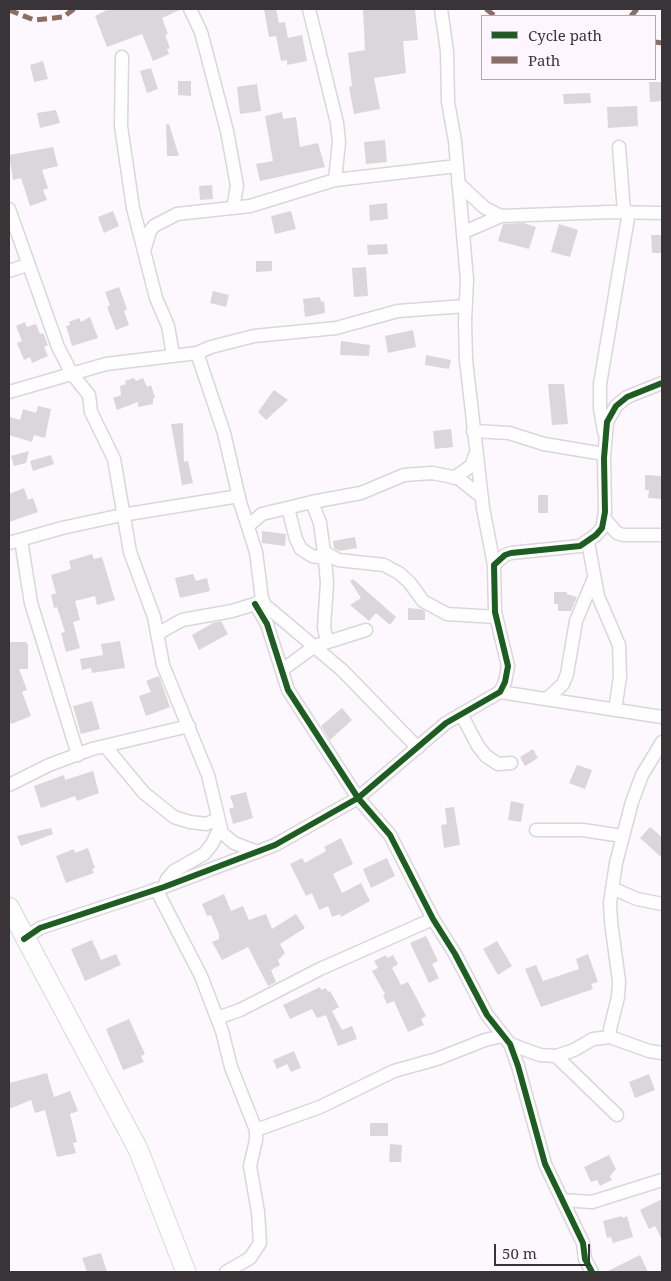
<!DOCTYPE html>
<html>
<head>
<meta charset="utf-8">
<style>
	body { margin:0 }
	#map { position:relative; width:671px; height:1281px; overflow:hidden; background:#fdf8fd; font-family:"Noto Serif",serif }
	canvas { display:block }
	.frame { position:absolute; inset:0; border:10px solid #383438; pointer-events:none }
	.legend { position:absolute; left:481px; top:15px; width:175px; height:65px; box-sizing:border-box; background:#fef6ff; border:1px solid #afa8af; margin:0; padding:6px 9px; list-style:none; font-size:15px; color:#383438 }
	.legend li { display:flex; align-items:center; gap:10px; height:25px }
	.legend b { width:25px; border:1px solid #afa8af }
	.scale { position:absolute; left:494px; top:1244px; width:96px; height:22px; box-sizing:border-box; border:2px solid #383438; border-top:0; padding-left:6px; font-size:15px; line-height:18px; white-space:nowrap; color:#383438; -webkit-text-stroke:4px #fef6ff; paint-order:stroke }
</style>
</head>
<body>
<div id="map">
<canvas width="671" height="1281"></canvas>
<div class="frame"></div>
<ul class="legend">
<li><b style="height:6px;background:#1b5e20"></b>Cycle path</li>
<li><b style="height:6px;background:#8d6e63"></b>Path</li>
</ul>
<div class="scale">50 m</div>
</div>
<script>
const g = document.querySelector('canvas').getContext('2d');
g.lineJoin = 'round';
function paint(path, color) { g.fillStyle = color; g.fill(path, 'evenodd'); }
const shape = rows => new Path2D(rows.map(r => 'M' + r).join(''));
function trace(path, color, width, dash) { g.strokeStyle = color; g.lineWidth = width; g.lineCap = dash ? 'butt' : 'round'; g.setLineDash(dash || []); g.stroke(path); }
const building = shape([
	[109,9,182,9,162,18,168,34,165,35,170,48,167,49,169,54,153,61,142,34,107,47,95,16],
	[264,9,276,9,279,23,285,22,288,38,302,35,307,61,287,65,287,60,281,61,276,36,269,37],
	[363,9,415,9,418,40,403,41,406,73,374,78,380,109,354,114,349,87,352,86,348,53,365,50],
	[43,61,48,79,34,82,30,65],
	[151,68,158,89,147,93,140,71],
	[178,81,191,81,191,96,178,95],
	[649,82,662,82,662,101,650,102],
	[257,84,261,111,240,114,237,87],
	[590,93,591,103,564,104,563,94],
	[637,106,638,126,608,128,607,107],
	[56,110,60,123,40,128,37,113],
	[282,112,283,119,296,117,300,147,318,143,325,167,260,181,256,164,273,161,265,116],
	[166,124,169,124,179,156,167,156],
	[385,140,387,162,366,164,364,142],
	[53,147,58,166,42,170,48,188,43,190,47,200,30,206,21,178,13,180,9,155],
	[212,185,213,199,200,200,199,186],
	[387,203,388,219,370,221,369,205],
	[113,211,119,226,104,233,98,217],
	[291,211,296,229,275,234,271,216],
	[524,223,536,227,529,249,498,241,503,224],
	[559,224,578,230,570,257,551,252],
	[651,235,662,235,662,253,652,253],
	[387,244,388,254,368,255,367,245],
	[256,261,272,261,272,271,256,272],
	[366,267,368,296,354,297,352,268],
	[119,287,127,309,124,311,129,325,116,330,107,307,110,305,105,292],
	[213,291,229,295,226,307,210,303],
	[320,297,321,302,324,301,325,313,305,317,303,299],
	[90,317,98,338,72,346,66,326,70,325,69,322,79,318,81,322],
	[25,322,27,327,36,324,40,334,43,333,48,345,44,347,48,356,32,363,30,357,24,360,17,343,22,341,16,326],
	[413,330,416,347,388,353,385,336],
	[341,341,370,345,369,356,340,355],
	[426,355,451,360,449,369,425,365],
	[134,378,136,381,143,378,147,387,151,385,155,398,153,398,153,404,138,407,138,402,117,410,113,398,121,395,120,386,126,384,125,381],
	[548,384,564,384,568,424,552,425],
	[274,390,288,400,266,420,258,412],
	[38,406,51,409,45,438,34,435,32,442,9,435,9,417,20,420,23,409,36,413],
	[183,423,184,462,188,461,193,483,182,485,171,424],
	[451,429,453,447,435,449,433,431],
	[29,451,26,463,14,466,11,456],
	[51,455,54,464,33,471,30,461],
	[645,475,662,476,662,499,648,498,649,490,645,490],
	[24,488,28,500,33,498,38,512,9,522,9,494],
	[538,495,548,495,548,513,538,513],
	[262,531,286,534,285,546,262,543],
	[355,537,357,548,339,551,334,548,333,541],
	[92,554,94,559,102,557,115,600,97,605,95,596,75,601,80,620,73,622,80,648,66,652,61,633,65,632,57,607,54,608,51,595,56,593,51,575,71,569,69,561],
	[193,574,196,581,207,578,210,591,180,598,175,578],
	[353,579,396,617,390,625,376,613,369,621,350,605,361,598,350,581],
	[554,592,567,592,567,594,577,597,571,611,558,611,558,604,554,604],
	[408,608,420,609,425,611,425,620,408,620],
	[221,621,228,634,199,650,192,635,213,623],
	[120,641,125,668,92,673,91,668,82,670,80,659,103,655,101,644],
	[9,642,26,642,28,645,28,669,19,669,27,690,22,692,31,716,11,724,9,718],
	[159,676,170,707,146,716,139,696,151,692,146,681],
	[92,701,100,729,81,734,73,706],
	[342,708,352,720,330,740,321,726],
	[533,749,538,758,525,766,520,757],
	[577,765,592,770,585,789,569,783],
	[93,771,99,793,77,801,75,796,41,808,34,786,64,775,65,780],
	[246,792,253,818,233,824,229,809,234,807,230,796],
	[511,801,524,804,521,822,508,820],
	[454,807,460,845,444,848,441,825,447,824,445,808],
	[650,827,662,837,662,858,640,838],
	[51,828,53,834,21,846,17,836],
	[341,838,353,864,333,874,342,893,361,883,370,901,341,917,340,914,332,917,328,906,319,910,312,893,306,896,290,864,302,858,305,863,326,851,324,847],
	[88,848,95,868,92,869,94,873,66,883,56,856,74,849,75,853],
	[387,858,395,876,371,888,363,869],
	[224,894,231,911,243,906,249,920,266,914,272,929,296,914,305,928,280,944,285,953,278,960,280,965,271,970,276,982,268,986,248,947,222,960,212,942,219,939,219,934,211,915,207,916,202,904],
	[426,936,438,961,432,964,439,978,429,983,410,943],
	[92,940,101,960,116,954,121,965,85,981,71,949],
	[497,941,512,966,498,975,483,949],
	[588,954,598,982,591,984,593,989,541,1007,525,969,536,965,543,981,579,969,576,959],
	[386,955,387,958,393,955,398,964,392,968,401,985,408,982,426,1016,421,1019,424,1025,408,1032,394,1001,387,1004,383,995,385,994,372,971,378,968,374,961],
	[320,987,321,990,326,988,328,992,330,991,339,1007,332,1011,342,1030,352,1026,357,1039,338,1046,326,1015,317,1018,312,1009,290,1019,283,1005],
	[129,1019,145,1054,141,1056,144,1062,123,1070,106,1029],
	[294,1051,301,1068,291,1072,287,1064,277,1069,273,1060],
	[47,1073,54,1097,70,1091,78,1111,70,1114,77,1142,73,1143,76,1153,57,1157,45,1110,35,1113,31,1100,9,1109,9,1083],
	[649,1074,655,1090,635,1098,629,1082],
	[370,1123,388,1123,388,1136,370,1136],
	[390,1144,402,1145,401,1162,389,1162],
	[609,1155,616,1169,610,1176,612,1180,600,1186,597,1180,591,1182,584,1167],
	[662,1199,662,1240,655,1226,649,1229,640,1210],
	[622,1216,623,1218,627,1216,633,1237,613,1243,611,1237,607,1238,603,1221],
	[101,1253,107,1272,87,1272,82,1258],
	[640,1255,648,1272,606,1272]
]);
const street = shape([
	[190,9,201,32,227,131,237,186,233,208],
	[309,9,337,123,339,142,335,180],
	[441,9,447,51,448,102,455,141,467,280,465,321,466,360,483,508,494,565],
	[122,57,121,126,133,208,156,298,168,326,173,355],
	[619,147,624,212],
	[458,183,485,208,501,216],
	[9,209,58,347,72,374,89,395,91,412,114,459,130,552,154,617,163,665,208,775,222,833,234,843,258,852],
	[464,232,501,216,610,212,662,213],
	[144,251,150,231,154,226,177,214,250,206,335,180,457,166],
	[9,271,27,265],
	[197,353,224,433,240,502,256,552,262,599,265,605,342,670,418,748],
	[9,392,106,364,197,353,211,347,254,336,336,328,398,311,465,306],
	[473,431,509,433,544,444,604,454],
	[604,432,600,408,600,384,629,212],
	[454,478,471,466,476,453],
	[312,502,320,523,325,560,327,583,324,627,327,642],
	[288,508,296,539,301,549,312,556,325,558],
	[604,518,617,533,623,535,662,535],
	[248,526,262,514,312,502,361,493,404,475,432,473,458,478,482,497],
	[21,540,31,603,78,755],
	[588,542,598,596,619,645,620,677,615,710],
	[9,543,62,528,122,515,239,496],
	[324,552,338,560,384,565,399,573,410,583,423,601,447,614,496,617],
	[255,604,267,624,288,690,358,798,390,835,433,919,455,954,487,1015,510,1044,518,1066,545,1164,583,1243,585,1259,592,1272],
	[157,634,182,620,232,611,255,604,262,599],
	[282,670,315,646,366,630],
	[500,692,662,717],
	[547,699,563,684,567,674,576,621,594,578],
	[461,714,478,746,486,756,498,764,511,763],
	[105,746,144,793,174,817,190,822,206,824,218,819],
	[9,785,49,765,92,749,189,726],
	[536,830,583,830,622,836],
	[164,887,167,879,174,871,204,854,212,844,220,827],
	[612,888,637,899,662,904],
	[156,889,201,976,222,1031,231,1067,256,1130,256,1140,250,1166,258,1212,260,1243,250,1258,226,1272],
	[24,939,40,928,164,887,275,845,358,798,446,723,500,692,505,682,508,666,495,612,494,565,505,555,511,553,580,546,596,535,602,528,605,512,604,458,607,422,616,406,627,397,662,383],
	[217,1018,240,1010,320,969,433,919],
	[610,1037,610,1029,618,997,619,981,611,922,610,903,616,863,632,802,642,775,662,742],
	[510,1044,540,1055,556,1056,574,1050,593,1039,610,1037,649,1051,662,1053],
	[556,1056,617,1115],
	[256,1130,320,1107,394,1071,437,1059,485,1040,502,1036],
	[562,1200,592,1202,662,1180]
]);
const secondary = shape([
	[9,907,138,1149,186,1272]
]);
const quiet = shape([
	[486,9,495,16],
	[9,10,34,20,63,17,74,9],
	[631,16,637,9],
	[655,42,662,43]
]);
const cycleway = shape([
	[255,604,267,624,288,690,358,798,390,835,433,919,455,954,487,1015,510,1044,518,1066,545,1164,583,1243,585,1259,592,1272],
	[24,939,40,928,164,887,275,845,358,798,446,723,500,692,505,682,508,666,495,612,494,565,505,555,511,553,580,546,596,535,602,528,605,512,604,458,607,422,616,406,627,397,662,383]
]);
paint(building, '#dad6da');
trace(street, '#dad6da', 15);
trace(secondary, '#dad6da', 21);
trace(street, '#fffeff', 12);
trace(secondary, '#fffeff', 19);
trace(quiet, '#8d6e63', 5, [10, 5]);
trace(cycleway, '#1b5e20', 6);
</script>
</body>
</html>
